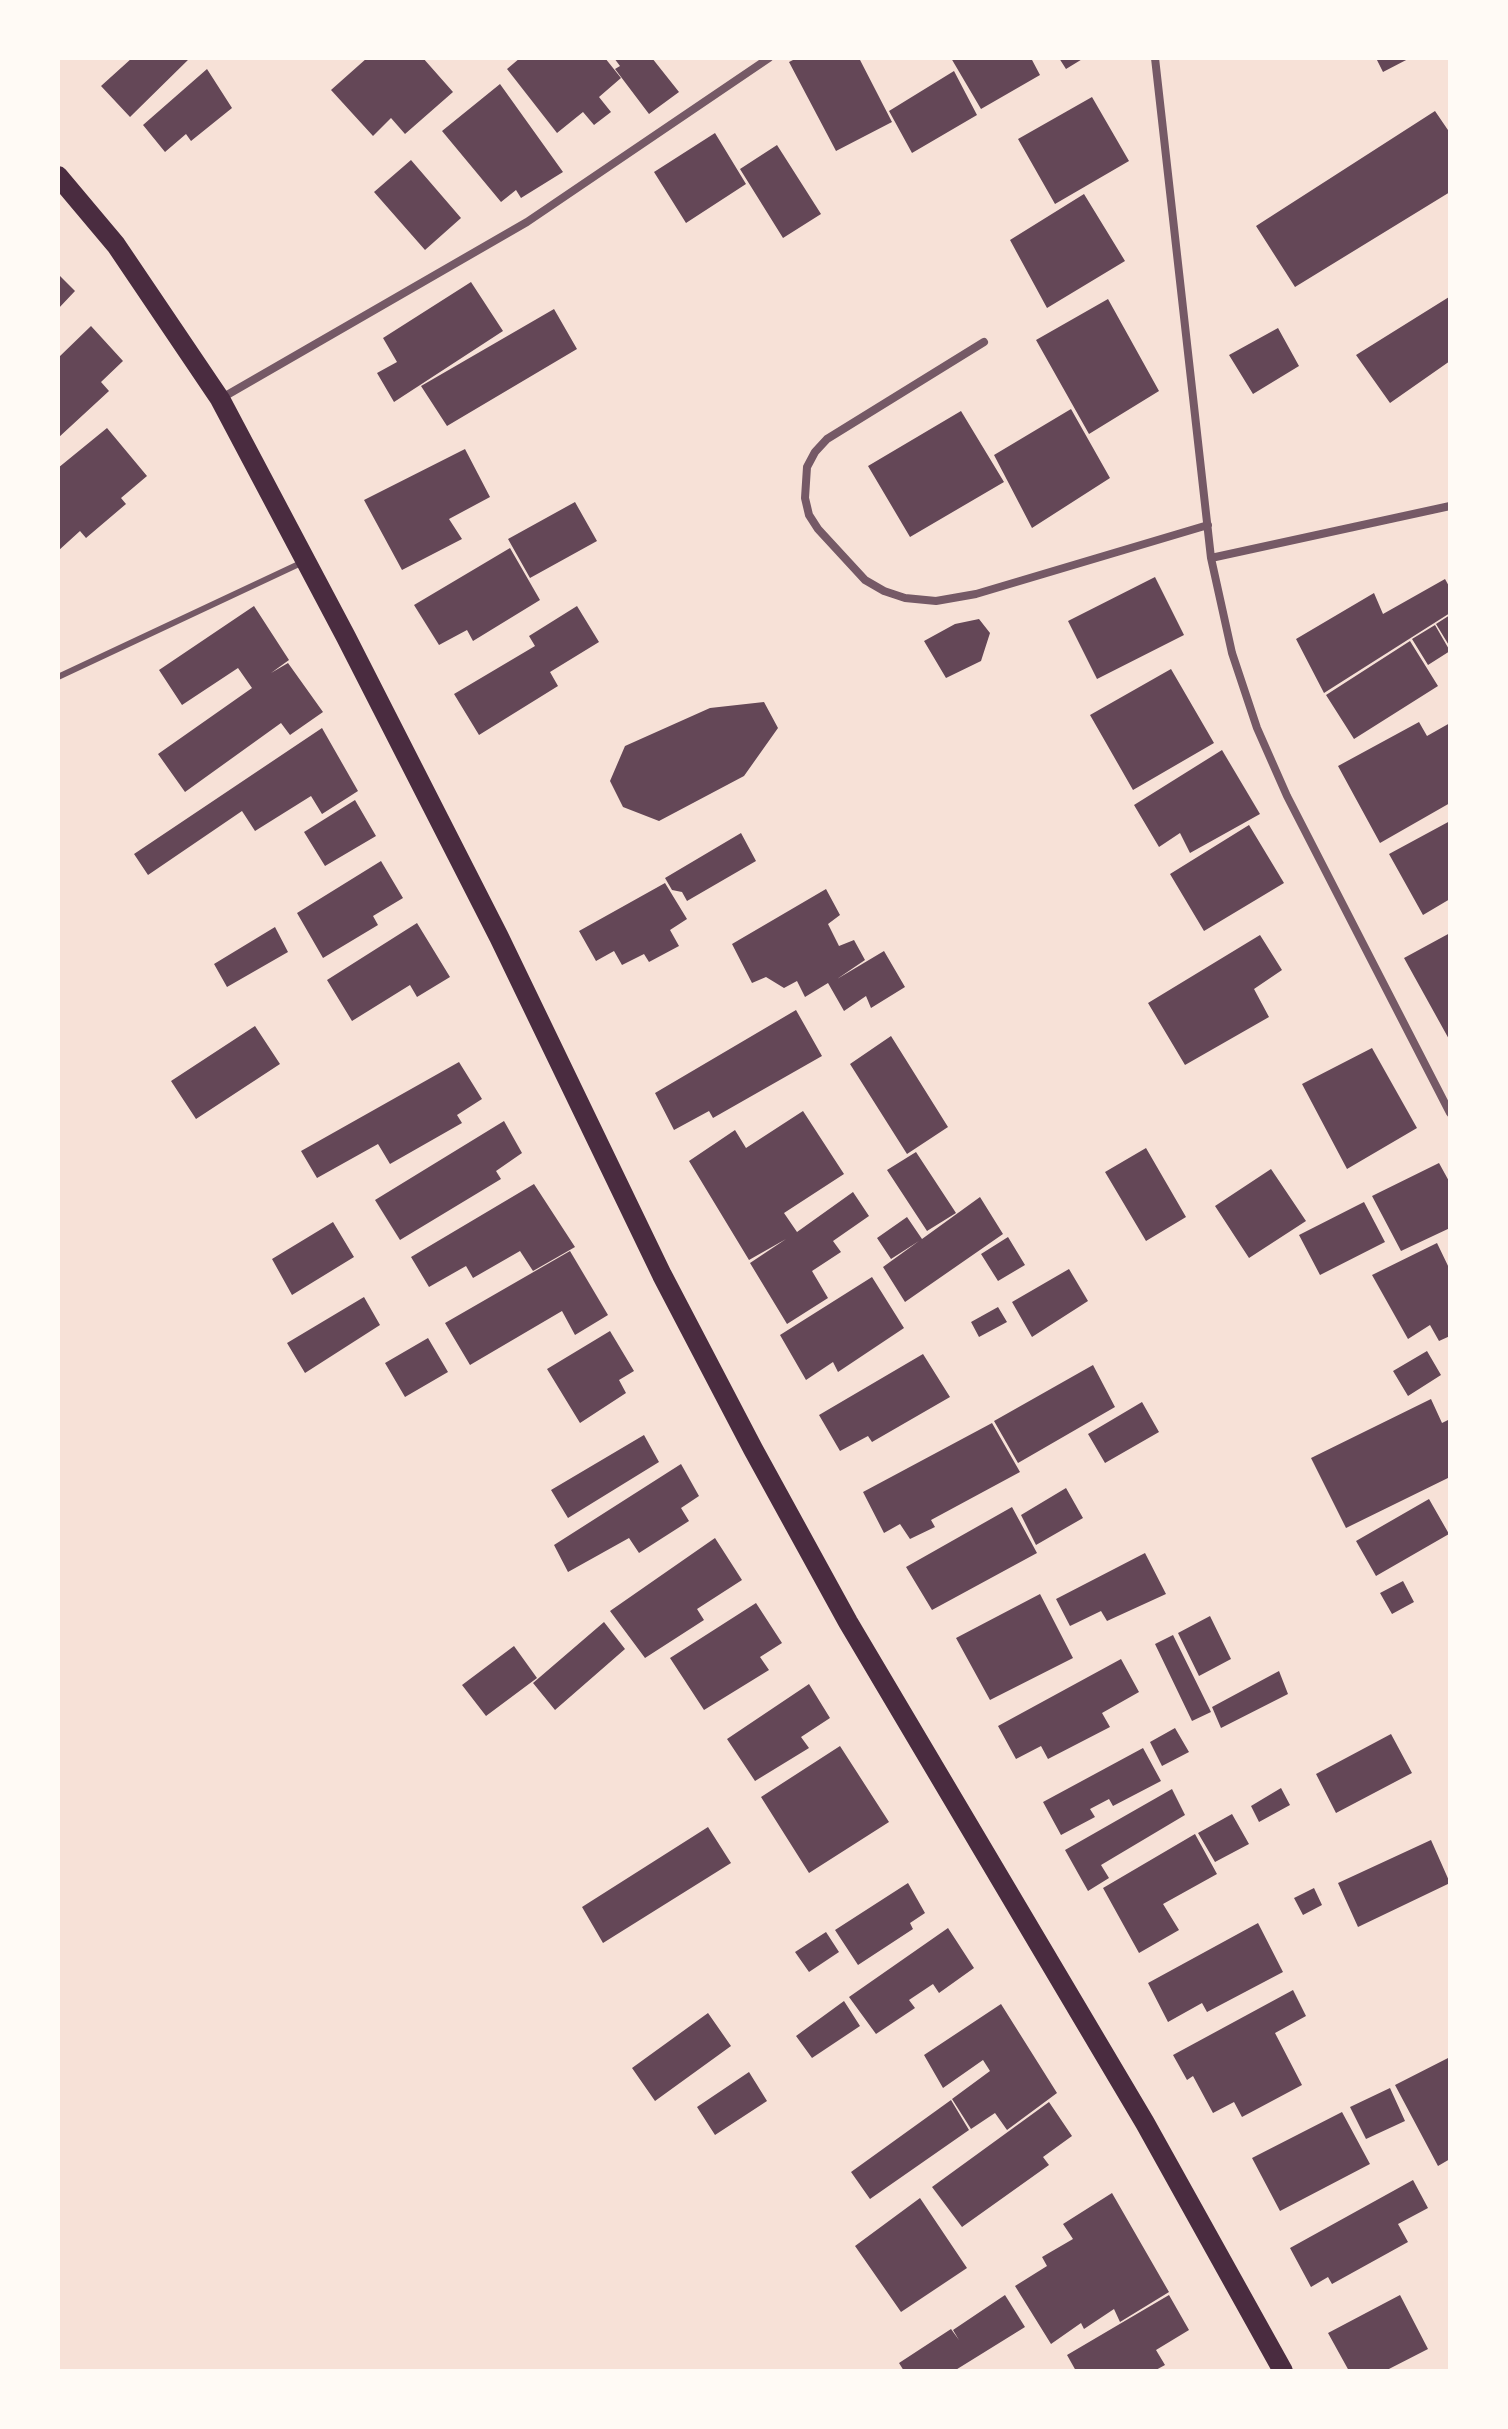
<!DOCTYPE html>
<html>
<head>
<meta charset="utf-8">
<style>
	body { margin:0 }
	#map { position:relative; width:1508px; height:2429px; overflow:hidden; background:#f7e1d7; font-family:"Times New Roman",serif }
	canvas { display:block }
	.frame { position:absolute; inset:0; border:60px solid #fffaf5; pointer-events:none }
</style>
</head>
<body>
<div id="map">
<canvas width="1508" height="2429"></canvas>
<div class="frame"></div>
</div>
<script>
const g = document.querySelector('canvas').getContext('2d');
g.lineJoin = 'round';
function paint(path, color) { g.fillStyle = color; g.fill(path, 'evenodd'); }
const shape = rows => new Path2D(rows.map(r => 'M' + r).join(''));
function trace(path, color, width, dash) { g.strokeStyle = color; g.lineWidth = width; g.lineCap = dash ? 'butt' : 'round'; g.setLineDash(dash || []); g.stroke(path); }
const building = shape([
	[132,58,190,58,130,117,101,86],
	[367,58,423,58,453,92,405,134,391,118,373,136,331,90],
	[520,58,605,58,621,78,599,97,611,112,594,125,583,112,557,133,507,69],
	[614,58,652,58,679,92,649,114,615,69,620,66],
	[797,58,859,58,892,122,836,151,789,62],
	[951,58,1031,58,1040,75,981,109],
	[1059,58,1084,58,1066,69],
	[1376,58,1410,58,1383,72],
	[207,69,232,108,191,141,186,134,165,152,143,125],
	[954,71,977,115,912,153,889,111],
	[500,84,563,172,521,198,516,190,501,202,442,131],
	[1092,97,1129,161,1055,204,1018,139],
	[1435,111,1450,133,1450,192,1295,287,1256,226],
	[715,133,746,184,686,223,654,172],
	[777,145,821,214,783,238,740,169],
	[411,160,461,218,425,250,374,192],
	[1084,194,1125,261,1047,308,1010,240],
	[58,274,75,291,58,309],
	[471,282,503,331,394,402,377,373,397,362,383,338],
	[1449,297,1450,361,1390,403,1356,355],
	[1108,299,1159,391,1089,434,1036,340],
	[554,309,577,349,447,426,421,386],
	[91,326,123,361,101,382,109,391,58,438,58,358],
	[1278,328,1299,366,1253,394,1229,355],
	[1071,409,1110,478,1032,528,994,455],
	[961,411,1004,482,910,537,868,466],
	[107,428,147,476,121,498,126,504,86,538,80,531,58,551,58,468],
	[465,449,490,497,449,519,462,539,402,570,364,500],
	[575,502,597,541,530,578,508,539],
	[510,548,540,600,473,641,467,630,439,645,414,605],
	[1155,577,1184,635,1097,679,1068,621],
	[1445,579,1450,588,1450,613,1324,693,1296,639,1374,593,1383,614],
	[254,606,289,660,271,673,288,663,323,712,290,735,281,723,185,792,158,754,252,688,238,668,182,705,159,670],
	[577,606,599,642,550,672,558,686,479,735,454,694,535,646,529,636],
	[1450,615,1450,647,1436,624],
	[979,619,990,633,981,661,946,678,924,641,955,624],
	[1435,625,1450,651,1428,665,1412,639],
	[1410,641,1438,686,1354,739,1326,695],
	[1171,669,1214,743,1133,790,1090,715],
	[764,702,778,728,744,776,659,821,623,807,610,781,625,746,710,708],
	[1419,722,1427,736,1450,723,1450,803,1380,843,1338,766],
	[322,728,358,791,322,814,311,796,255,831,242,811,148,875,134,854],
	[1222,750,1260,814,1190,853,1180,833,1159,847,1134,805],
	[355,800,376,836,325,866,304,832],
	[1450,821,1450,899,1423,915,1389,854],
	[1249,825,1284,883,1204,931,1170,874],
	[741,833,756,861,687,901,682,892,672,890,665,878],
	[381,861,403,898,373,916,378,925,323,958,297,913],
	[665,883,687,919,670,930,679,946,649,962,644,954,622,965,614,951,596,961,579,931],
	[826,889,840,915,828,924,839,946,854,940,865,960,837,979,884,951,905,987,871,1008,866,996,844,1011,828,983,805,997,797,981,784,988,766,977,752,983,732,944],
	[417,923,450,977,417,997,410,985,352,1021,327,980],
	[275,927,288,952,227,987,214,964],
	[1450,933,1450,1041,1404,958],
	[1260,935,1282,970,1254,989,1269,1017,1185,1065,1148,1003],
	[796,1010,822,1056,713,1118,709,1111,674,1130,655,1093],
	[255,1026,280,1064,196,1119,171,1081],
	[891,1036,948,1127,907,1154,850,1064],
	[1372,1048,1417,1128,1347,1169,1302,1084],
	[459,1062,482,1099,457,1115,462,1123,390,1164,378,1144,317,1178,301,1151],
	[803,1111,844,1174,784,1213,797,1232,853,1192,869,1216,833,1241,841,1252,812,1271,828,1298,787,1324,750,1263,786,1239,749,1260,689,1161,735,1130,746,1148],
	[504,1121,522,1153,496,1171,501,1179,400,1240,375,1200],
	[1146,1148,1186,1217,1146,1241,1105,1172],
	[916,1152,956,1213,927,1231,887,1170],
	[1439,1163,1450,1183,1450,1228,1401,1251,1372,1196],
	[1271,1169,1306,1221,1249,1258,1215,1206],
	[534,1184,575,1247,533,1271,520,1251,473,1278,466,1266,429,1287,411,1257],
	[980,1197,1003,1234,905,1302,883,1267,919,1241,891,1259,877,1238,907,1217,922,1239],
	[1364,1202,1385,1242,1320,1275,1299,1235],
	[333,1222,354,1257,292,1295,272,1259],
	[1008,1237,1025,1265,998,1281,981,1254],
	[1437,1243,1450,1270,1450,1336,1439,1341,1430,1325,1408,1339,1372,1275],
	[570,1251,608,1315,575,1335,562,1311,470,1365,445,1323],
	[1069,1269,1088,1301,1032,1337,1012,1302],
	[872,1277,904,1328,838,1372,833,1362,806,1380,780,1335],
	[364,1297,380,1325,305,1373,287,1343],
	[998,1307,1007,1322,979,1337,971,1322],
	[610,1331,634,1371,619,1380,626,1393,580,1423,547,1369],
	[428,1338,448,1372,405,1397,385,1363],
	[1427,1351,1441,1375,1408,1396,1393,1371],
	[923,1354,950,1397,872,1442,868,1436,840,1451,819,1415],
	[1093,1365,1115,1407,1018,1463,994,1421],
	[1431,1399,1442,1423,1450,1419,1450,1477,1346,1528,1311,1458],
	[1142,1402,1159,1432,1105,1463,1088,1434],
	[992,1423,1020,1472,931,1520,935,1527,910,1539,900,1524,884,1533,863,1492],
	[644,1435,659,1462,568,1518,551,1490],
	[681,1464,699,1496,681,1508,689,1521,639,1553,629,1538,568,1572,554,1545],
	[1066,1488,1083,1518,1036,1545,1021,1515],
	[1429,1499,1449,1534,1376,1576,1356,1541],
	[1012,1507,1037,1553,932,1610,906,1567],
	[715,1538,742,1580,697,1609,704,1620,645,1658,610,1611],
	[1145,1553,1166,1594,1107,1621,1101,1611,1070,1626,1056,1599],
	[1403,1581,1414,1602,1392,1614,1380,1593],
	[1040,1594,1073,1658,990,1700,956,1638],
	[756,1603,782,1643,760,1657,769,1670,704,1710,670,1658],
	[1210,1616,1231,1659,1199,1676,1178,1633],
	[604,1622,625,1649,555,1710,533,1683],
	[1173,1635,1211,1712,1192,1721,1155,1644],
	[514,1646,537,1678,486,1716,462,1685],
	[1121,1659,1139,1692,1102,1713,1110,1727,1048,1759,1041,1746,1016,1759,998,1726],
	[1279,1671,1288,1694,1221,1728,1212,1707],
	[809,1684,830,1718,801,1737,809,1748,755,1781,727,1739],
	[1175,1728,1189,1752,1162,1766,1150,1742],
	[1391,1734,1412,1773,1336,1813,1316,1774],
	[840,1746,889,1822,809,1873,761,1797],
	[1143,1748,1161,1781,1113,1806,1109,1799,1090,1809,1095,1817,1061,1835,1043,1802],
	[1281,1788,1290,1805,1259,1822,1251,1806],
	[1172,1789,1185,1815,1101,1865,1109,1878,1088,1891,1065,1850],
	[1232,1814,1249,1844,1215,1862,1198,1833],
	[708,1827,731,1863,603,1943,582,1907],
	[1195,1834,1217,1874,1163,1904,1179,1930,1139,1953,1103,1888],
	[1431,1840,1450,1883,1358,1927,1338,1883],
	[908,1883,925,1913,910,1923,913,1929,858,1965,835,1930],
	[1314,1888,1322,1905,1303,1915,1294,1898],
	[1258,1923,1283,1972,1207,2012,1202,2003,1168,2022,1148,1983],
	[948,1928,974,1968,939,1993,933,1984,909,2000,915,2008,876,2034,849,1997],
	[826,1932,839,1952,809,1972,795,1952],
	[1293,1990,1306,2016,1275,2033,1302,2085,1242,2117,1234,2102,1213,2113,1193,2076,1187,2080,1173,2055],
	[844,2001,860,2026,812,2058,796,2036],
	[1001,2004,1057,2093,1007,2130,995,2113,971,2129,952,2099,990,2071,983,2060,943,2088,924,2055],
	[708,2013,731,2046,655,2101,632,2068],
	[1450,2057,1450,2159,1438,2166,1395,2085],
	[749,2072,767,2101,715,2135,697,2107],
	[1390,2088,1405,2121,1366,2139,1350,2107],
	[951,2100,969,2130,870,2199,851,2172],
	[1049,2102,1072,2136,1043,2157,1049,2165,962,2227,932,2187],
	[1342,2112,1370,2164,1280,2211,1252,2158],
	[1413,2180,1428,2208,1398,2224,1408,2242,1332,2284,1328,2277,1311,2287,1290,2248],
	[1112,2193,1169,2292,1120,2322,1114,2309,1084,2329,1081,2323,1051,2344,1015,2286,1047,2266,1042,2257,1073,2239,1063,2224],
	[920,2198,967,2268,901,2312,855,2246],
	[1005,2295,1025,2327,954,2371,904,2371,899,2363,951,2329,959,2340,953,2330],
	[1169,2295,1189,2330,1156,2350,1165,2365,1154,2371,1076,2371,1067,2355],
	[1400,2295,1428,2349,1385,2371,1349,2371,1328,2333]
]);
const service = shape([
	[58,677,301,563]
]);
const minor = shape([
	[1155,58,1211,558,1232,653,1257,728,1287,796,1450,1113],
	[984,342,827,439,815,452,807,467,805,498,809,515,818,529,865,580,884,591,905,598,936,601,976,594,1208,525],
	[220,399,527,222,769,58],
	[1211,558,1450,506]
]);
const primary = shape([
	[58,176,116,245,220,399,346,637,499,937,662,1275,753,1449,848,1622,1145,2123,1283,2371]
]);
paint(building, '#644757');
trace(service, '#755966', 6);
trace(minor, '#755966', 8);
trace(primary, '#4a2c40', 20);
</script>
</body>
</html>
